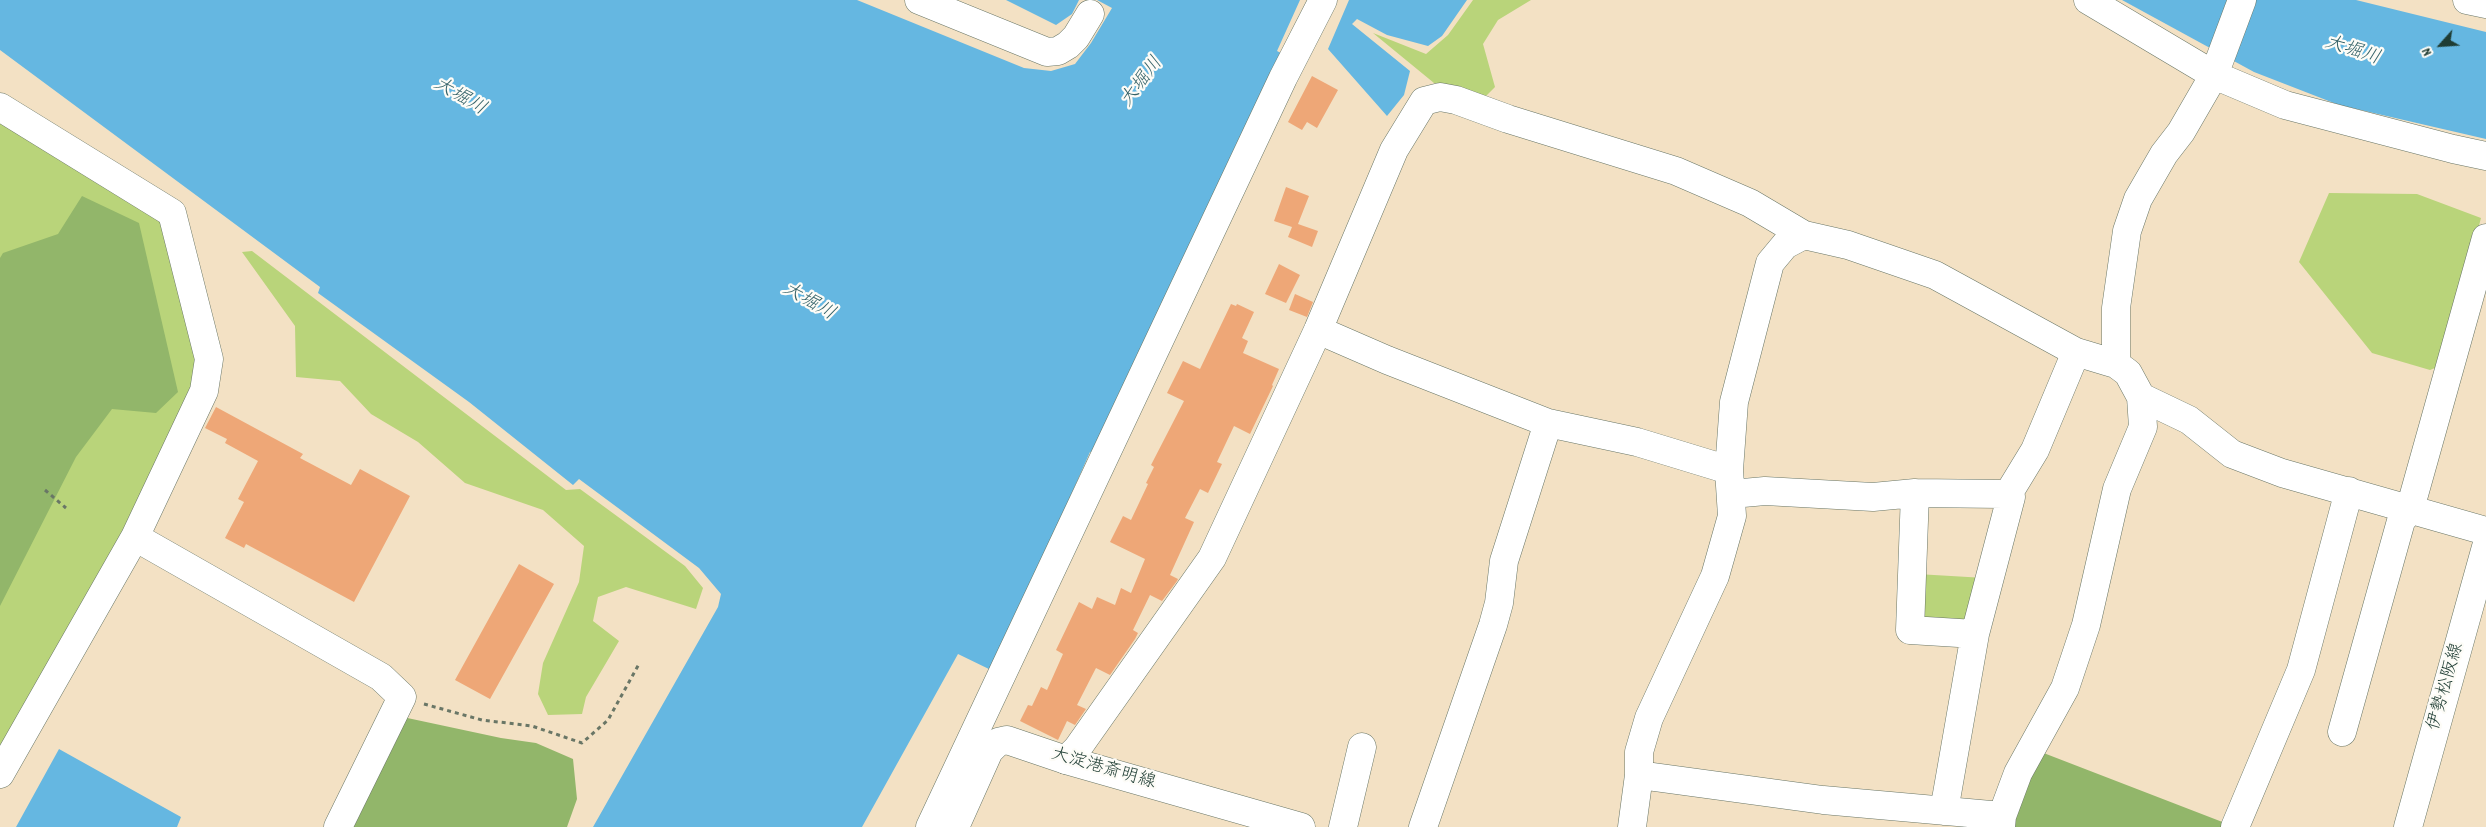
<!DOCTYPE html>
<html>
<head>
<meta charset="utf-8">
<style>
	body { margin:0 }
	#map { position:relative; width:2486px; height:827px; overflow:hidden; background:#f3e1c4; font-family:Dekko,sans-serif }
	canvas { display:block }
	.north { position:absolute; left:2416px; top:20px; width:50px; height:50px; -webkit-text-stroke:4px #fdfcf7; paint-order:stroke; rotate:244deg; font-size:14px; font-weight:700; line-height:20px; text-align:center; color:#1f3d34 }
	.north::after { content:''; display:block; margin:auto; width:18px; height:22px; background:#1f3d34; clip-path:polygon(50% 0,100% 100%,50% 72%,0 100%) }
</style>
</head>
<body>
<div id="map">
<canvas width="2486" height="827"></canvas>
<div class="north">N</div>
</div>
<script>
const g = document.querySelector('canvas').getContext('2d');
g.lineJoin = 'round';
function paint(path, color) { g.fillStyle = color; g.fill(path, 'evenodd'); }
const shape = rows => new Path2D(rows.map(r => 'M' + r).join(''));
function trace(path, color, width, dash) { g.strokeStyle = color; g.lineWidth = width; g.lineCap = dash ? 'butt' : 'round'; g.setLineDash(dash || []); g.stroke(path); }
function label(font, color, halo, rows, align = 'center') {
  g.font = font + ' Dekko,"Klee One",sans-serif'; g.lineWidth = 4.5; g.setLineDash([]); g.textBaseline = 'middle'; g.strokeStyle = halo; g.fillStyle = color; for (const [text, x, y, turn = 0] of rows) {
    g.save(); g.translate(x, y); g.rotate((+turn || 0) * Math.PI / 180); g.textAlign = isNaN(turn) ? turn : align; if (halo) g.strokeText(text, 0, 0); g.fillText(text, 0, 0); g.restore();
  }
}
const green = shape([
	[1473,0,1531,0,1498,20,1483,44,1495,87,1484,98,1434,83,1373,33,1426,54,1448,35],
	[0,107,172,213,204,391,0,774],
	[2329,193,2417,194,2481,218,2442,365,2430,370,2372,353,2299,262],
	[252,251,566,490,580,489,685,566,703,588,696,609,626,587,598,597,593,621,619,641,586,697,582,714,548,715,538,694,543,663,579,582,584,546,543,510,465,483,418,442,371,414,340,381,296,377,295,326,242,252],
	[1917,574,1985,578,1973,624,1915,626]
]);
const forest = shape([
	[82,196,139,223,178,392,156,413,112,409,76,457,0,606,0,258,3,253,58,234],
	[398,716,501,738,536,743,573,759,577,799,567,827,341,827],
	[2041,752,2225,823,2224,827,2008,827]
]);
const water = shape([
	[0,0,857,0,1024,68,1051,71,1075,64,1091,43,1112,8,1097,0,1300,0,1277,51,1283,54,1244,138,1239,138,1095,454,1090,452,993,671,958,654,862,827,593,827,718,607,721,594,699,568,579,479,573,485,469,402,318,293,320,287,0,50],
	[1006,0,1079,0,1072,14,1056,25],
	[1349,0,1467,0,1442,36,1428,46,1387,35,1357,19,1352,24,1410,71,1404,95,1387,116,1328,49],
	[2122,0,2356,0,2486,32,2486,139,2339,105,2254,72],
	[59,749,181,817,177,827,16,827]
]);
const building = shape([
	[1312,76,1338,90,1317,128,1307,122,1302,130,1288,122],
	[1286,187,1309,196,1298,224,1318,231,1312,247,1288,237,1292,227,1274,221],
	[1279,264,1300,275,1286,303,1265,294],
	[1295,294,1313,302,1307,317,1289,310],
	[1231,304,1236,306,1237,304,1254,312,1242,338,1248,341,1243,353,1279,369,1272,385,1273,386,1250,434,1234,426,1217,462,1222,464,1208,493,1200,489,1185,518,1194,522,1170,575,1178,579,1177,581,1162,601,1150,595,1133,630,1138,633,1135,639,1110,675,1096,668,1077,705,1086,709,1075,725,1067,721,1058,740,1020,721,1028,705,1032,706,1041,687,1047,690,1063,654,1056,650,1079,602,1092,609,1097,597,1115,605,1121,588,1131,593,1145,559,1110,542,1123,516,1131,520,1148,484,1146,483,1154,467,1151,465,1184,401,1167,393,1183,361,1200,369],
	[216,407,303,454,300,458,351,485,360,469,410,496,354,602,246,544,244,548,225,538,244,502,238,499,258,461,225,443,227,439,205,428],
	[519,564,554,584,490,699,455,680]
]);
const path = shape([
	[45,490,66,508],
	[424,704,482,720,532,726,582,743,608,720,639,664]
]);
const minor = shape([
	[919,0,1047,52,1058,51,1068,45,1076,37,1090,14],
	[2088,0,2214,75,2285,105,2453,149,2486,156],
	[2467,0,2486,4],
	[0,107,172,213,209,359,204,391,135,537,0,774],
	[1318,330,1387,360,1548,423,1637,442,1729,470],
	[2116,364,2116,308,2127,231,2138,199,2164,154,2181,132,2214,75,2242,0],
	[2141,397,2189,420,2232,454,2282,473,2486,531],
	[1915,493,1910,630,1975,634],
	[1732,494,1765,491,1873,497,1915,493,2003,494,2010,491,2035,450,2076,352],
	[135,537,381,677,402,697,338,827],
	[2342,732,2401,521,2410,509,2486,238],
	[1066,760,1077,749,1212,558,1318,330,1394,150,1424,101,1440,97,1456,100,1508,119,1676,171,1750,203,1804,235,1848,245,1935,275,2076,352,2116,364,2128,373,2141,397,2143,427,2117,489,2086,625,2065,688,2018,773,2002,816,2001,827],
	[1639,775,1823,800,2002,816],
	[1944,811,1975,634,2011,497,2010,491],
	[930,827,1283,78,1323,0],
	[1343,827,1362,747],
	[1423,827,1493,625,1499,603,1504,561,1548,423],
	[1632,827,1639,775,1639,752,1649,718,1715,576,1732,516,1729,470,1734,402,1770,263,1785,245,1804,235],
	[2235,827,2301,670,2349,491]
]);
const major = shape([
	[955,827,989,751,998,742,1007,740,1066,760,1301,827],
	[2408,827,2486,547]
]);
const streetNames = [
	["伊勢松阪線",2447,687,-74],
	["大淀港斎明線",1103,770,16]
];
const waterNames = [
	["大堀川",2352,52,18],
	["大堀川",1143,83,-53],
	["大堀川",459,98,30],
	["大堀川",808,303,30]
];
paint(green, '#b9d47a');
paint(forest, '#92b66a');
paint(water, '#65b7e1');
paint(building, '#eea777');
trace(minor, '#697666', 29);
trace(major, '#697666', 29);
trace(path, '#697666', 3, [4, 4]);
trace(minor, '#fff', 28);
trace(major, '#fff', 28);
label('18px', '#1f3d34', '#fdfcf7', streetNames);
label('italic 19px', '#346268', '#fdfcf7', waterNames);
</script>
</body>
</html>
